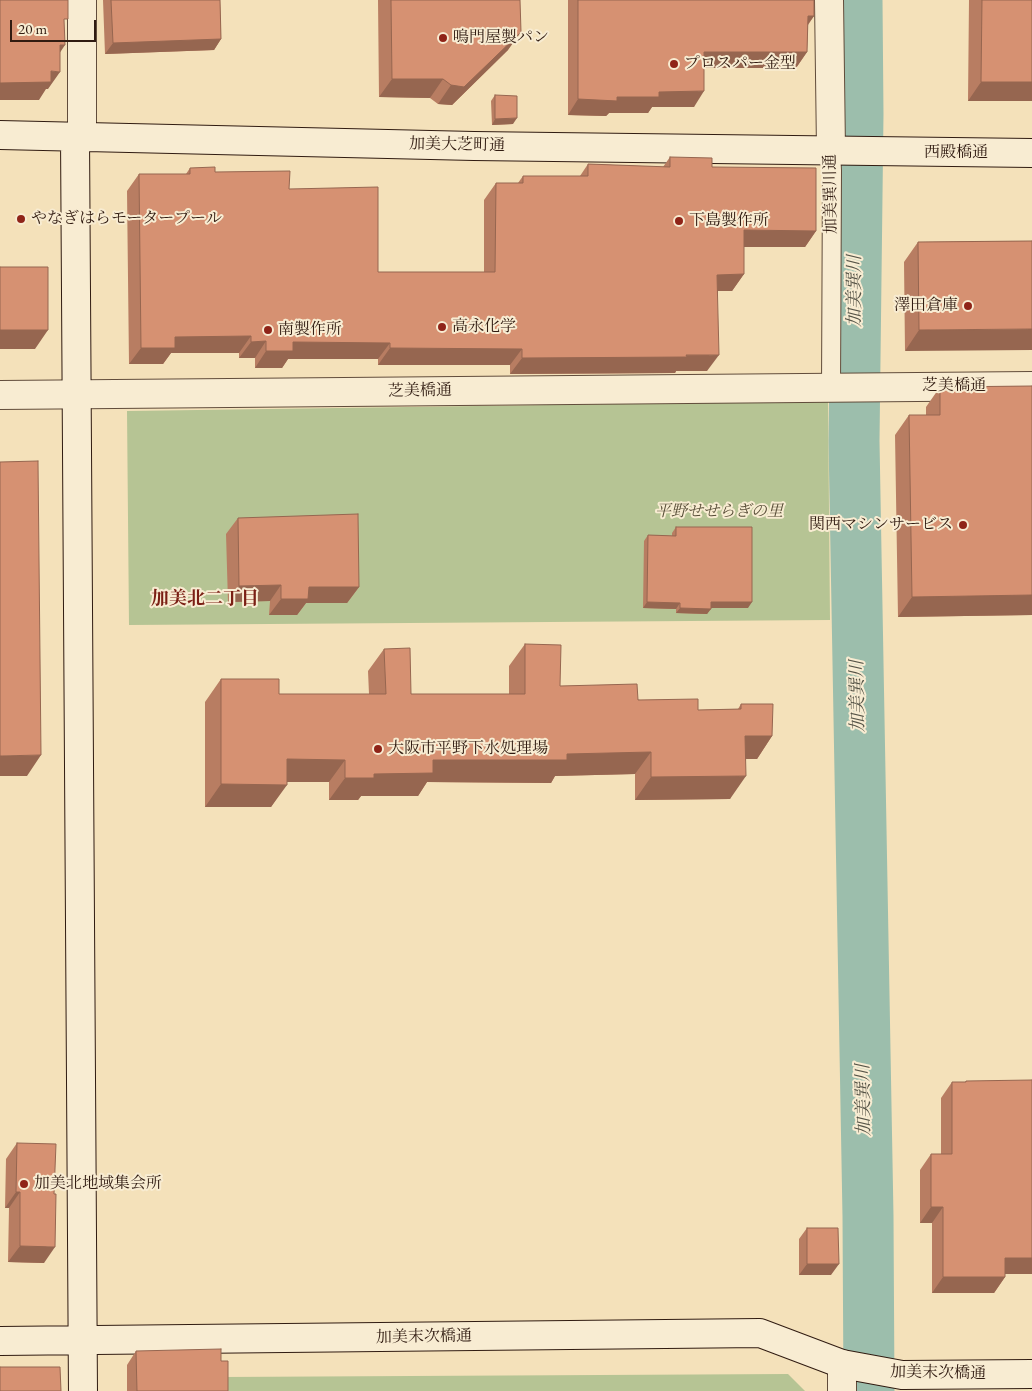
<!DOCTYPE html>
<html>
<head>
<meta charset="utf-8">
<style>
	body { margin:0 }
	#map { position:relative; width:1032px; height:1391px; overflow:hidden; background:#f4e1ba; font-family:"EB Garamond",serif }
	canvas { display:block }
	.scale { position:absolute; left:10px; top:20px; width:86px; height:22px; box-sizing:border-box; border:2px solid #301b11; border-top:0; padding-left:6px; font-size:15px; line-height:18px; white-space:nowrap; color:#301b11; -webkit-text-stroke:4px #f8ecd2; paint-order:stroke }
</style>
</head>
<body>
<div id="map">
<canvas width="1032" height="1391"></canvas>
<div class="scale">20 m</div>
</div>
<script>
const g = document.querySelector('canvas').getContext('2d');
g.lineJoin = 'round';
function paint(path, color) { g.fillStyle = color; g.fill(path, 'evenodd'); }
const shape = rows => new Path2D(rows.map(r => 'M' + r).join(''));
function trace(path, color, width, dash) { g.strokeStyle = color; g.lineWidth = width; g.lineCap = dash ? 'butt' : 'round'; g.setLineDash(dash || []); g.stroke(path); }
function label(font, color, halo, rows, align = 'center') {
  g.font = font + ' "EB Garamond","Noto Serif JP",serif'; g.lineWidth = 4; g.setLineDash([]); g.textBaseline = 'middle'; g.strokeStyle = halo; g.fillStyle = color; for (const [text, x, y, turn = 0] of rows) {
    g.save(); g.translate(x, y); g.rotate((+turn || 0) * Math.PI / 180); g.textAlign = isNaN(turn) ? turn : align; if (halo) g.strokeText(text, 0, 0); g.fillText(text, 0, 0); g.restore();
  }
}
const green = shape([
	[828,401,830,620,129,625,127,411],
	[788,1374,805,1391,223,1391,223,1377]
]);
const river = shape([
	[857,0,858,114,854,441,868,1216,869,1391]
]);
const lane = shape([
	[831,150,832,171,831,387]
]);
const street = shape([
	[829,0,831,150],
	[82,137,82,0],
	[0,395,1032,386],
	[842,1364,842,1391]
]);
const secondary = shape([
	[0,135,474,146,1032,153],
	[75,136,83,1391],
	[0,1341,760,1333,842,1364,902,1375,1032,1374]
]);
const wall = shape([
	[103,0,220,0,221,39,214,50,105,54],
	[378,0,520,0,508,50,452,105,438,104,430,98,379,97],
	[568,0,814,0,814,16,808,25,807,52,796,68,704,68,694,107,652,107,648,113,609,113,606,116,568,115],
	[969,0,1032,0,1032,101,968,101],
	[495,95,513,124,492,125,491,101],
	[670,157,712,167,816,231,805,247,744,247,744,274,732,291,718,291,707,371,676,371,675,373,510,374,510,365,378,365,378,359,288,359,282,368,255,368,255,358,239,358,239,353,171,353,163,364,129,364,127,191,139,174,186,174,190,168,215,172,289,189,378,272,484,272,484,200,496,183,518,183,523,176,580,176,588,164,663,167],
	[1032,241,905,351,904,262,918,242],
	[1032,386,1032,615,898,617,895,435,909,415,926,415,926,407,940,387],
	[238,518,359,587,347,603,306,603,297,615,269,615,270,601,228,602,226,534],
	[676,527,748,608,711,608,707,614,676,613,676,609,643,608,644,541,648,535,672,536,672,533],
	[525,644,560,686,698,710,738,709,741,704,772,736,757,759,746,759,730,799,635,800,635,774,555,776,551,783,427,782,418,796,361,796,358,800,329,800,329,782,287,782,271,807,205,807,205,702,221,679,279,694,369,694,368,671,384,649,411,694,509,694,509,666],
	[966,1081,1032,1274,1005,1274,1005,1277,994,1293,932,1293,932,1223,920,1223,920,1170,931,1154,941,1154,941,1098,952,1082,965,1082],
	[17,1143,54,1194,44,1263,8,1262,9,1208,5,1208,6,1159],
	[807,1228,831,1275,799,1275,799,1239],
	[136,1351,221,1361,228,1391,127,1391,127,1365]
]);
const shadedWall = shape([
	[808,16,814,16,803,31],
	[521,32,508,50,452,105,438,104,451,85],
	[221,39,214,50,105,54,113,43],
	[60,45,65,45,53,63],
	[704,52,807,52,796,68,693,68],
	[51,71,60,72,48,89,46,89,39,100,0,100,0,83],
	[392,79,443,79,430,98,379,97],
	[981,82,1032,82,1032,101,968,101],
	[704,91,694,107,652,107,648,113,609,113,606,116,568,115,578,99,617,97,659,92],
	[517,118,513,124,492,125,495,119],
	[744,230,816,231,805,247,733,247],
	[744,274,732,291,706,291,717,275],
	[1032,329,1032,350,905,351,919,330],
	[0,330,48,330,35,349,0,349],
	[251,336,239,353,171,353,163,364,129,364,141,348,175,337],
	[266,341,255,358,239,358,251,342],
	[293,342,390,343,378,359,288,359,282,368,255,368,266,351],
	[390,348,522,349,510,365,378,365],
	[719,355,707,371,676,371,675,373,510,374,522,358],
	[281,585,270,601,228,602,239,586],
	[309,587,359,587,347,603,306,603,297,615,269,615,281,599],
	[1032,595,1032,615,898,617,912,597],
	[647,602,680,603,676,609,643,608],
	[711,602,752,602,748,608,707,608],
	[680,608,711,609,707,614,676,613],
	[745,736,772,736,757,759,730,759],
	[651,752,635,774,555,776,551,783,427,782,418,796,361,796,358,800,329,800,345,778,374,774,433,760,567,754],
	[41,755,27,776,0,776,0,756],
	[287,759,345,760,329,782,271,782],
	[746,776,730,799,635,800,651,777],
	[221,784,287,785,271,807,205,807],
	[16,1192,20,1192,9,1208,5,1208],
	[931,1207,943,1207,932,1223,920,1223],
	[20,1246,55,1247,44,1263,8,1262],
	[1005,1258,1032,1258,1032,1274,994,1274],
	[807,1264,839,1264,831,1275,799,1275],
	[943,1277,1005,1277,994,1293,932,1293]
]);
const building = shape([
	[0,0,68,0,68,19,64,19,65,45,60,45,60,72,51,71,51,82,0,83,0,0],
	[111,0,220,0,221,39,113,43,111,0],
	[391,0,520,0,521,32,464,87,451,85,443,79,392,79,391,0],
	[578,0,814,0,814,16,808,16,807,52,704,52,704,91,659,92,659,97,617,97,617,101,578,99,578,0],
	[982,0,1032,0,1032,82,981,82,982,0],
	[495,95,517,96,517,118,495,119,495,95],
	[670,157,712,158,712,167,816,168,816,231,744,230,744,274,717,275,719,355,686,355,687,357,522,358,522,349,390,348,390,343,293,342,293,351,266,351,266,341,251,342,251,336,175,337,175,348,141,348,139,174,190,174,190,168,215,167,215,172,290,171,289,189,378,187,378,272,495,272,496,183,523,183,523,176,588,176,588,164,670,167,670,157],
	[1032,241,1032,329,919,330,918,242,1032,241],
	[0,267,48,267,48,330,0,330,0,267],
	[1032,386,1032,595,912,597,909,415,940,415,940,387,1032,386],
	[38,461,41,755,0,756,0,462,38,461],
	[358,514,359,587,309,587,308,599,281,599,281,585,239,586,238,518,358,514],
	[676,527,752,527,752,602,711,602,711,609,680,608,680,603,647,602,648,535,676,536,676,527],
	[525,644,561,645,560,686,637,684,638,700,698,699,698,710,741,709,741,704,773,704,772,736,745,736,746,776,651,777,651,752,567,754,567,760,433,760,433,773,374,774,374,778,345,778,345,760,287,759,287,785,221,784,221,679,279,679,279,694,386,694,384,649,410,648,411,694,525,694,525,644],
	[1032,1080,1032,1258,1005,1258,1005,1277,943,1277,943,1207,931,1207,931,1154,952,1154,952,1082,966,1082,966,1081,1032,1080],
	[17,1143,56,1144,54,1194,56,1194,55,1247,20,1246,20,1192,16,1192,17,1143],
	[807,1228,838,1228,839,1264,807,1264,807,1228],
	[221,1349,221,1361,228,1361,228,1391,137,1391,136,1351,221,1349],
	[0,1367,60,1367,61,1391,0,1391,0,1367]
]);
const markers = [
	[443,38,5,"#8f2418"],
	[674,64,5,"#8f2418"],
	[21,219,5,"#8f2418"],
	[679,221,5,"#8f2418"],
	[968,306,5,"#8f2418"],
	[442,327,5,"#8f2418"],
	[268,330,5,"#8f2418"],
	[963,525,5,"#8f2418"],
	[378,749,5,"#8f2418"],
	[24,1184,5,"#8f2418"]
];
const poiNames = [
	["鳴門屋製パン",453,38],
	["プロスパー金型",684,64],
	["やなぎはらモータープール",31,219],
	["下島製作所",689,221],
	["澤田倉庫",958,306,"right"],
	["高永化学",452,327],
	["南製作所",278,330],
	["関西マシンサービス",953,525,"right"],
	["大阪市平野下水処理場",388,749],
	["加美北地域集会所",34,1184]
];
const streetNames = [
	["加美大芝町通",457,145,1],
	["西殿橋通",956,153],
	["加美巽川通",831,194,-91],
	["芝美橋通",954,386],
	["芝美橋通",420,391,-1],
	["加美末次橋通",424,1337,-1],
	["加美末次橋通",938,1373,1]
];
const parkNames = [
	["平野せせらぎの里",719,512]
];
const waterNames = [
	["加美巽川",855,291,-90],
	["加美巽川",858,696,-91],
	["加美巽川",864,1100,-91]
];
const neighbourhoodNames = [
	["加美北二丁目",205,599]
];
paint(green, '#b6c494');
trace(river, '#9cbeac', 51);
trace(lane, '#614c3b', 20);
trace(street, '#614c3b', 30);
trace(secondary, '#301b11', 30);
trace(lane, '#f8ecd2', 18);
trace(street, '#f8ecd2', 28);
trace(secondary, '#f8ecd2', 28);
paint(wall, '#b87d62');
paint(shadedWall, '#966650');
paint(building, '#d69172');
trace(building, '#966650', 1);
for (const [x, y, r, color] of markers) { const dot = new Path2D(); dot.arc(x, y, r, 0, 2 * Math.PI); g.fillStyle = color; g.fill(dot); trace(dot, '#f8ecd2', 2); }
label('16px', '#301b11', '#f8ecd2', poiNames, 'left');
label('16px', '#301b11', '#f8ecd2', streetNames);
label('italic 16px', '#584e38', '#f8ecd2', parkNames);
label('italic 18px', '#565447', '#f8ecd2', waterNames);
label('bold 18px', '#7a1f14', '#f8ecd2', neighbourhoodNames);
</script>
</body>
</html>
